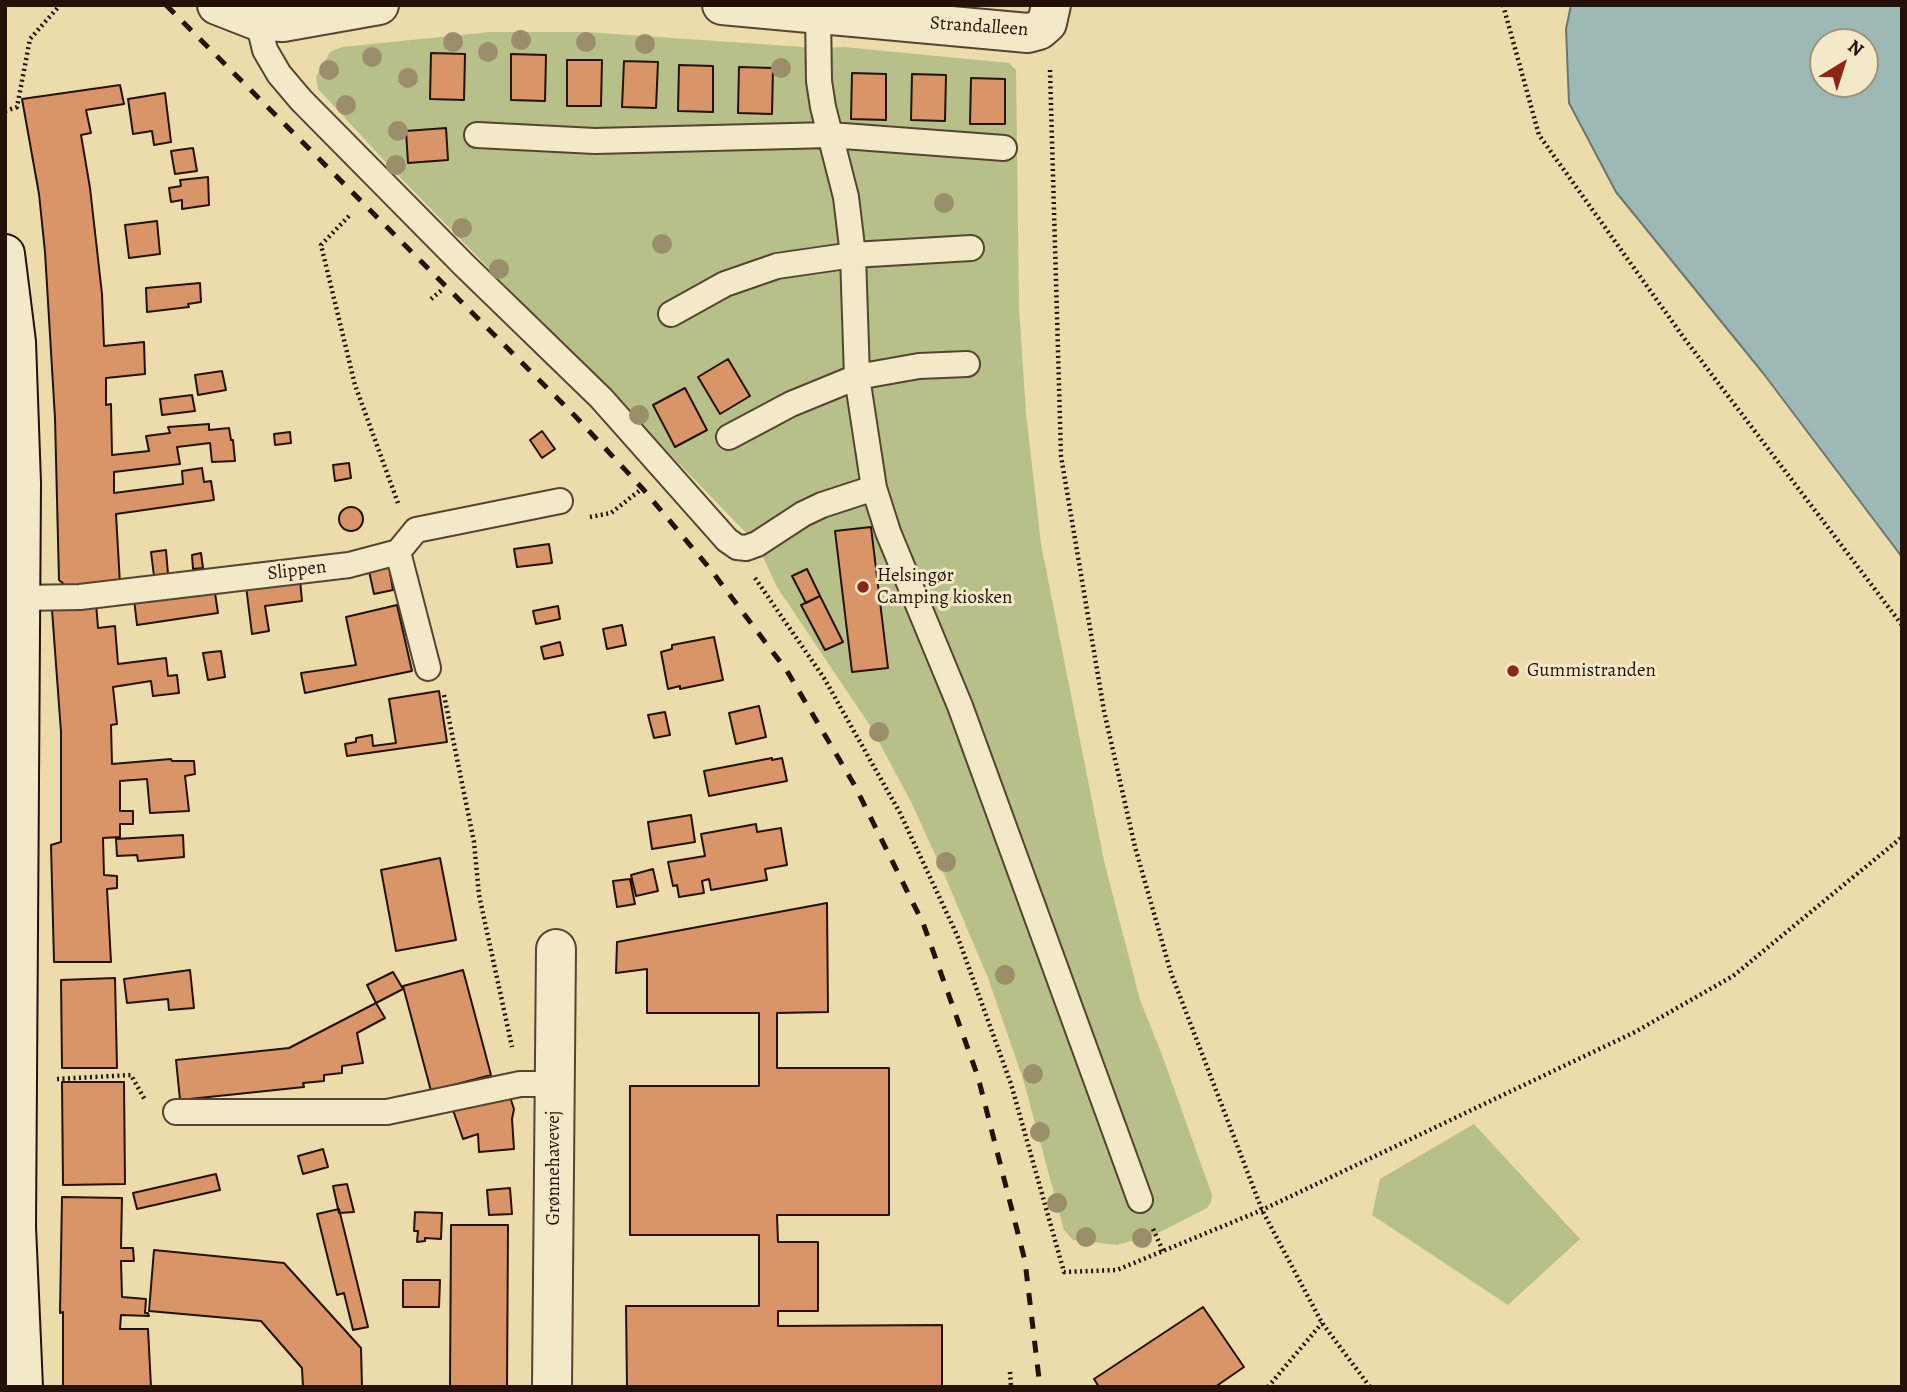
<!DOCTYPE html>
<html>
<head>
<meta charset="utf-8">
<style>
	body { margin:0 }
	#map { position:relative; width:1907px; height:1392px; overflow:hidden; background:#ecdcab; font-family:Alegreya,serif }
	canvas { display:block }
	.frame { position:absolute; inset:0; border:7px solid #24110a; pointer-events:none }
	.north { position:absolute; left:1809px; top:28px; width:70px; height:70px; box-sizing:border-box; background:#f3e8c8; border:2px solid #a0927c; border-radius:50%; rotate:38deg; font-size:19px; font-weight:700; line-height:28px; text-align:center; color:#24110a }
	.north::after { content:''; display:block; margin:auto; width:24px; height:32px; background:#8f2418; clip-path:polygon(50% 0,100% 100%,50% 72%,0 100%) }
</style>
</head>
<body>
<div id="map">
<canvas width="1907" height="1392"></canvas>
<div class="frame"></div>
<div class="north">N</div>
</div>
<script>
const g = document.querySelector('canvas').getContext('2d');
g.lineJoin = 'round';
function paint(path, color) { g.fillStyle = color; g.fill(path, 'evenodd'); }
const shape = rows => new Path2D(rows.map(r => 'M' + r).join(''));
function trace(path, color, width, dash) { g.strokeStyle = color; g.lineWidth = width; g.lineCap = dash ? 'butt' : 'round'; g.setLineDash(dash || []); g.stroke(path); }
function label(font, color, halo, rows, align = 'center') {
  g.font = font + ' Alegreya,serif'; g.lineWidth = 6; g.setLineDash([]); g.textBaseline = 'middle'; g.strokeStyle = halo; g.fillStyle = color; for (const [text, x, y, turn = 0] of rows) {
    g.save(); g.translate(x, y); g.rotate((+turn || 0) * Math.PI / 180); g.textAlign = isNaN(turn) ? turn : align; if (halo) g.strokeText(text, 0, 0); g.fillText(text, 0, 0); g.restore();
  }
}
const green = shape([
	[490,32,586,32,818,48,844,47,1009,63,1016,70,1019,307,1026,413,1041,544,1104,861,1140,1000,1161,1052,1212,1195,1211,1202,1207,1208,1156,1234,1117,1245,1073,1240,1064,1230,1023,1079,988,978,944,874,911,802,871,727,777,587,757,544,393,170,318,89,316,77,330,52,342,47],
	[1474,1124,1580,1239,1508,1305,1372,1215,1380,1179]
]);
const water = shape([
	[1571,5,1902,5,1902,557,1763,373,1616,192,1569,103,1566,29,1571,5],
	[1823,42,1865,42,1865,84,1823,84,1823,42]
]);
const building = shape([
	[431,53,465,54,464,100,430,99,431,53],
	[511,54,546,55,545,101,511,100,511,54],
	[567,60,602,60,601,106,567,106,567,60],
	[624,61,658,62,656,108,622,107,624,61],
	[679,65,713,66,713,112,678,111,679,65],
	[739,67,773,68,772,114,738,113,739,67],
	[852,73,886,74,886,120,851,119,852,73],
	[912,74,946,75,945,121,911,120,912,74],
	[971,78,1005,79,1005,124,970,124,971,78],
	[120,85,124,104,86,110,91,133,81,135,90,188,102,294,104,346,144,342,145,374,106,378,106,405,111,404,112,455,149,451,146,436,170,433,168,427,209,424,209,430,229,428,231,440,233,440,235,461,212,462,210,443,177,447,180,464,114,472,114,493,183,484,182,471,202,468,204,482,211,481,214,500,116,514,120,584,72,591,59,580,55,418,45,252,39,194,22,99,120,85],
	[165,93,171,142,154,145,152,131,133,134,128,99,165,93],
	[446,128,448,160,408,163,406,131,446,128],
	[193,148,197,171,175,174,171,151,193,148],
	[208,177,209,205,182,209,182,200,171,202,169,188,181,186,180,180,208,177],
	[157,221,160,254,129,258,125,225,157,221],
	[200,283,201,302,188,304,189,307,147,312,146,288,200,283],
	[728,359,750,396,720,414,698,377,728,359],
	[222,371,226,390,198,395,195,375,222,371],
	[685,388,707,430,675,447,653,405,685,388],
	[192,395,195,411,162,415,160,399,192,395],
	[542,431,555,449,542,458,530,440,542,431],
	[290,432,291,443,275,445,274,434,290,432],
	[349,463,351,478,335,481,333,465,349,463],
	'339 519a12 12 0 1 1 24 0a12 12 0 1 1-24 0Z',
	[871,527,888,668,852,672,835,531,871,527],
	[549,544,552,563,517,567,514,549,549,544],
	[166,550,168,574,154,576,151,552,166,550],
	[201,553,203,568,193,569,192,555,201,553],
	[389,567,393,590,374,594,369,571,389,567],
	[807,569,820,596,806,603,792,576,807,569],
	[300,580,302,601,265,606,269,631,252,634,246,586,300,580],
	[215,593,218,613,137,625,134,599,215,593],
	[820,596,843,642,825,650,801,605,820,596],
	[96,603,98,628,115,626,118,664,166,658,168,676,177,675,179,693,153,696,151,681,113,687,117,724,111,725,112,764,171,759,172,761,194,761,195,774,185,776,189,811,150,813,147,779,120,781,120,811,133,811,133,824,120,824,120,837,103,838,104,875,117,876,117,888,107,889,111,962,54,962,51,845,61,842,61,732,52,610,96,603],
	[397,605,412,671,305,693,301,673,356,665,346,617,397,605],
	[558,606,560,619,536,624,533,611,558,606],
	[622,625,626,645,607,649,603,629,622,625],
	[714,637,723,680,680,689,680,686,668,689,661,652,672,649,672,645,714,637],
	[560,642,563,655,544,659,541,647,560,642],
	[221,651,225,677,208,680,203,653,221,651],
	[439,691,447,742,347,756,345,744,356,742,356,738,372,735,373,746,396,743,389,699,439,691],
	[759,706,766,737,736,744,729,713,759,706],
	[665,712,670,735,654,738,648,715,665,712],
	[772,758,772,760,782,758,787,781,709,796,704,771,772,758],
	[691,815,695,842,652,849,648,822,691,815],
	[756,824,757,832,781,828,787,865,765,869,767,880,711,890,709,879,702,881,704,893,679,897,677,885,673,886,668,862,705,856,701,834,756,824],
	[183,835,184,857,138,861,137,855,117,856,116,839,183,835],
	[440,858,456,940,396,951,381,870,440,858],
	[653,869,658,891,636,896,631,875,653,869],
	[630,879,635,904,617,907,613,881,630,879],
	[827,903,828,1012,777,1013,777,1068,889,1068,889,1215,777,1215,778,1242,818,1242,818,1311,778,1311,778,1326,942,1325,942,1387,627,1387,626,1306,759,1306,759,1235,630,1235,630,1086,759,1086,759,1013,647,1013,647,969,616,973,617,942,827,903],
	[190,970,194,1008,169,1010,168,999,127,1003,124,979,190,970],
	[463,970,491,1075,431,1091,403,986,463,970],
	[393,972,403,989,376,1003,367,985,393,972],
	[115,978,117,1068,62,1068,61,980,115,978],
	[376,1003,385,1018,357,1033,363,1063,342,1066,342,1073,324,1075,324,1081,303,1083,304,1087,180,1100,176,1060,289,1048,376,1003],
	[62,1082,124,1082,125,1184,63,1185,62,1082],
	[510,1097,514,1109,512,1119,514,1149,479,1152,478,1134,463,1139,453,1110,510,1097],
	[323,1149,328,1167,303,1174,298,1156,323,1149],
	[216,1174,220,1190,137,1209,133,1193,216,1174],
	[347,1184,354,1212,339,1213,333,1186,347,1184],
	[510,1188,512,1214,489,1215,487,1190,510,1188],
	[62,1197,122,1198,121,1248,133,1248,134,1261,121,1261,122,1297,146,1299,145,1313,148,1313,149,1316,121,1315,120,1329,148,1329,151,1387,63,1387,63,1312,60,1313,62,1197],
	[339,1209,368,1327,353,1330,344,1293,337,1295,317,1214,339,1209],
	[415,1212,442,1213,441,1239,425,1238,425,1241,417,1242,418,1231,414,1231,415,1212],
	[451,1225,508,1225,507,1387,450,1387,451,1225],
	[154,1250,284,1263,361,1348,362,1387,303,1387,302,1368,261,1321,149,1311,154,1250],
	[403,1280,440,1280,439,1307,403,1307,403,1280],
	[1203,1307,1244,1367,1215,1387,1099,1387,1094,1379,1203,1307]
]);
const path = shape([
	[1503,5,1539,135,1684,338,1902,625],
	[1050,70,1061,456,1104,711,1135,847,1171,973,1262,1210,1322,1323,1370,1387],
	[5,111,17,107,30,39,60,5],
	[349,216,321,245,355,385,398,503],
	[431,299,443,289],
	[590,517,611,513,639,491],
	[755,578,824,678,900,813,957,935,1011,1084,1064,1272,1117,1270,1262,1210,1635,1032,1733,976,1902,837],
	[444,695,474,842,479,895,512,1047],
	[57,1079,131,1075,145,1100],
	[1153,1229,1163,1251],
	[1010,1372,1011,1387],
	[1268,1387,1322,1323]
]);
const service = shape([
	[818,13,819,81,823,107,846,197,853,255,857,377,874,488],
	[258,21,265,50,279,74,301,100,464,265,601,398,727,540,737,547,746,548,757,544,803,514,822,505,874,488,888,532,960,706,1140,1200],
	[477,135,595,141,830,135,1004,148],
	[671,314,725,284,777,266,853,255,971,248],
	[729,437,791,404,857,377,919,366,967,364],
	[398,552,428,668],
	[20,598,80,597,349,565,398,552,416,530,560,501],
	[176,1112,387,1112,520,1084,555,1084]
]);
const minor = shape([
	[217,5,258,21,283,22,379,5],
	[722,5,1028,33,1039,30,1047,23,1051,5],
	[552,1387,556,949]
]);
const secondary = shape([
	[5,254,16,342,21,483,16,1227,23,1387]
]);
const rail = shape([
	[166,5,576,417,643,489,711,570,787,671,855,786,923,923,978,1077,1025,1261,1040,1387]
]);
const trees = [
	[521,40],
	[453,42],
	[586,42],
	[645,44],
	[488,52],
	[372,57],
	[781,68],
	[329,70],
	[408,78],
	[346,105],
	[398,131],
	[396,165],
	[944,203],
	[462,228],
	[662,244],
	[499,269],
	[639,415],
	[879,732],
	[946,862],
	[1005,975],
	[1033,1074],
	[1040,1132],
	[1057,1203],
	[1086,1237],
	[1142,1238]
];
const markers = [
	[863,587,7,"#8f2418"],
	[1513,671,7,"#8f2418"]
];
const streetNames = [
	["Strandalleen",979,27,4],
	["Slippen",297,571,-7],
	["Grønnehavevej",554,1168,-90]
];
const poiNames = [
	["Helsingør",877,576],
	["Camping kiosken",877,598],
	["Gummistranden",1527,671]
];
paint(green, '#b7c089');
paint(water, '#9db9b5');
trace(water, '#6d7671', 2);
paint(building, '#d99568');
trace(building, '#24110a', 2);
trace(service, '#564432', 28);
trace(minor, '#564432', 42);
trace(secondary, '#24110a', 42);
trace(path, '#24110a', 4.5, [2, 3.5]);
trace(service, '#f3e8c8', 24);
trace(minor, '#f3e8c8', 38);
trace(secondary, '#f3e8c8', 38);
trace(rail, '#24110a', 5, [12, 12]);
g.fillStyle = '#9a8e6b';
for (const [x, y] of trees) { g.beginPath(); g.arc(x, y, 10, 0, 2 * Math.PI); g.fill(); }
for (const [x, y, r, color] of markers) { const dot = new Path2D(); dot.arc(x, y, r, 0, 2 * Math.PI); g.fillStyle = color; g.fill(dot); trace(dot, '#f3e8c8', 2.5); }
label('19px', '#24110a', '#f3e8c8', streetNames);
label('19px', '#24110a', '#f3e8c8', poiNames, 'left');
</script>
</body>
</html>
